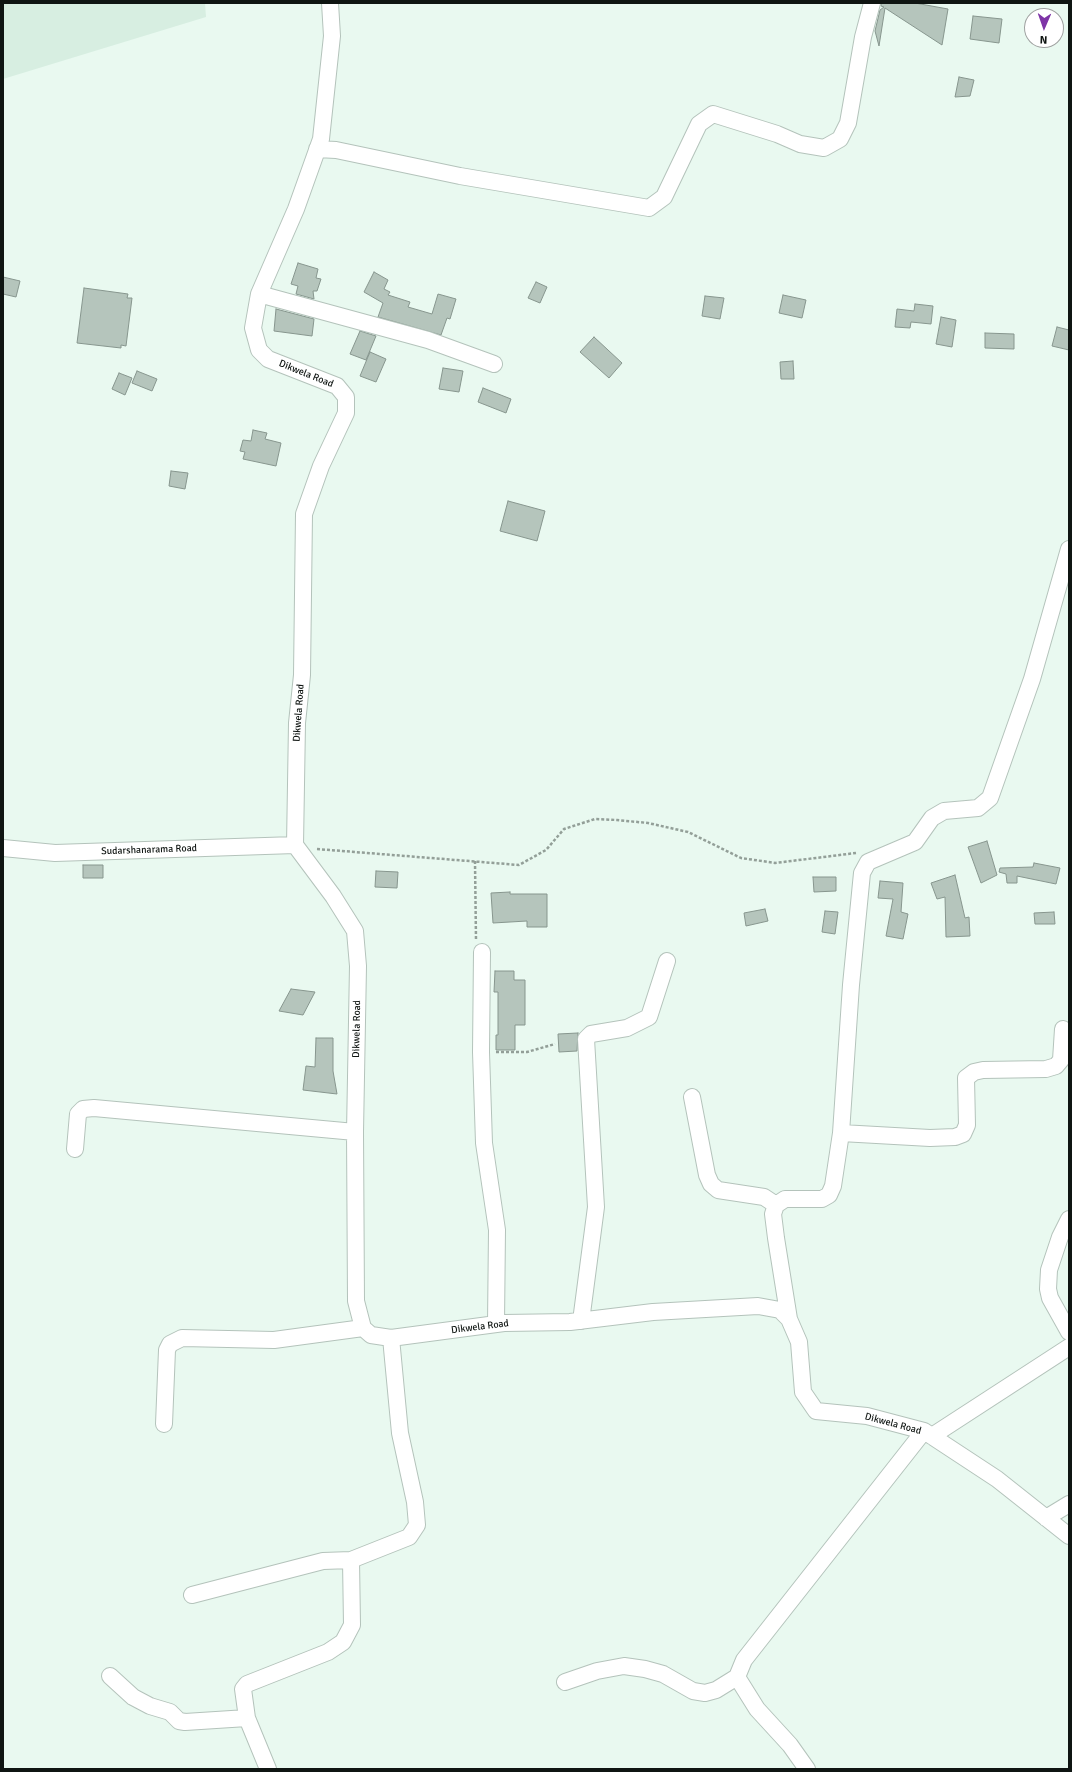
<!DOCTYPE html>
<html>
<head>
<meta charset="utf-8">
<style>
	body { margin:0 }
	#map { position:relative; width:1072px; height:1772px; overflow:hidden; background:#e9f9f0; font-family:Signika,sans-serif }
	canvas { display:block }
	.frame { position:absolute; inset:0; border:4px solid #0f1512; pointer-events:none }
	.north { position:absolute; left:1024px; top:8px; width:40px; height:40px; box-sizing:border-box; background:#fff; border:1px solid #9fa1a0; border-radius:50%; rotate:182deg; font-size:11px; font-weight:700; line-height:16px; text-align:center; color:#0f1512 }
	.north::after { content:''; display:block; margin:auto; width:14px; height:18px; background:#7e35a7; clip-path:polygon(50% 0,100% 100%,50% 72%,0 100%) }
</style>
</head>
<body>
<div id="map">
<canvas width="1072" height="1772"></canvas>
<div class="frame"></div>
<div class="north">N</div>
</div>
<script>
const g = document.querySelector('canvas').getContext('2d');
g.lineJoin = 'round';
function paint(path, color) { g.fillStyle = color; g.fill(path, 'evenodd'); }
const shape = rows => new Path2D(rows.map(r => 'M' + r).join(''));
function trace(path, color, width, dash) { g.strokeStyle = color; g.lineWidth = width; g.lineCap = dash ? 'butt' : 'round'; g.setLineDash(dash || []); g.stroke(path); }
function label(font, color, halo, rows, align = 'center') {
  g.font = font + ' Signika,sans-serif'; g.lineWidth = 4; g.setLineDash([]); g.textBaseline = 'middle'; g.strokeStyle = halo; g.fillStyle = color; for (const [text, x, y, turn = 0] of rows) {
    g.save(); g.translate(x, y); g.rotate((+turn || 0) * Math.PI / 180); g.textAlign = isNaN(turn) ? turn : align; if (halo) g.strokeText(text, 0, 0); g.fillText(text, 0, 0); g.restore();
  }
}
const built = shape([
	[3,3,205,3,206,17,3,79]
]);
const building = shape([
	[881,3,915,3,948,9,942,45,885,8,879,46,875,31,880,10,884,7,881,6,881,3],
	[973,16,1002,19,999,43,970,39,973,16],
	[959,77,974,80,970,96,955,97,959,77],
	[298,263,318,269,316,278,321,279,317,291,313,291,314,299,296,294,298,286,291,284,298,263],
	[374,272,388,280,384,289,390,292,388,295,410,302,408,307,432,314,438,294,456,299,450,319,447,318,441,335,378,317,383,303,364,292,374,272],
	[3,277,20,281,16,297,3,294,3,277],
	[536,282,547,287,540,303,528,298,536,282],
	[84,288,128,294,127,298,132,298,126,346,121,345,121,348,77,343,84,288],
	[783,295,806,300,802,318,779,313,783,295],
	[705,296,724,298,720,319,702,316,705,296],
	[915,304,933,306,931,324,911,322,910,328,895,327,897,309,914,311,915,304],
	[276,309,314,319,312,336,274,331,276,309],
	[941,317,956,320,952,347,936,344,941,317],
	[1057,327,1069,330,1069,350,1052,346,1057,327],
	[360,331,376,336,366,360,350,354,360,331],
	[985,333,1014,334,1014,349,985,348,985,333],
	[594,337,622,363,609,378,580,352,594,337],
	[370,352,386,359,376,382,360,376,370,352],
	[793,361,794,379,781,379,780,362,793,361],
	[443,368,463,371,459,392,439,389,443,368],
	[137,371,157,379,152,391,132,383,137,371],
	[119,373,132,378,125,395,112,389,119,373],
	[483,388,511,399,506,413,478,402,483,388],
	[253,430,267,433,265,439,281,443,276,466,243,459,245,452,240,451,243,440,251,441,253,430],
	[171,471,188,473,185,489,169,486,171,471],
	[508,501,545,511,537,541,500,531,508,501],
	[987,841,997,875,981,883,968,847,987,841],
	[1034,863,1060,868,1056,884,1017,876,1017,883,1007,883,1006,874,999,872,1000,868,1033,867,1034,863],
	[83,865,103,865,103,878,83,878,83,865],
	[376,871,398,872,397,888,375,887,376,871],
	[955,875,965,918,969,917,970,936,946,937,945,897,937,899,931,883,955,875],
	[813,877,836,877,836,891,814,892,813,877],
	[880,881,903,883,901,912,908,914,903,939,886,936,893,899,878,898,880,881],
	[510,892,510,894,547,894,547,927,527,927,527,921,493,923,491,893,510,892],
	[765,909,768,921,746,926,744,913,765,909],
	[825,911,838,912,835,934,822,932,825,911],
	[1054,912,1055,924,1035,924,1034,913,1054,912],
	[495,971,514,971,514,980,525,980,525,1025,515,1025,515,1050,496,1050,496,1035,498,1035,498,992,494,992,495,971],
	[291,989,315,992,303,1015,279,1011,291,989],
	[578,1033,577,1051,559,1052,558,1034,578,1033],
	[316,1038,333,1038,333,1071,337,1094,303,1090,306,1066,315,1067,316,1038]
]);
const path = shape([
	[317,849,519,865,546,850,564,829,595,819,617,820,648,823,688,832,741,858,775,863,856,853],
	[475,861,476,940],
	[496,1052,527,1052,555,1044]
]);
const minor = shape([
	[330,3,332,36,321,139,296,209,259,294,253,328,259,350,268,359,337,386,346,397,346,413,321,466,304,514,302,675,297,723,295,845,333,896,355,931,358,966,355,1132,356,1301,363,1328,371,1335,391,1338,504,1323,570,1322,653,1312,758,1306,780,1310,789,1319,799,1342,803,1392,816,1411,867,1416,924,1431,997,1479,1069,1536],
	[317,149,336,150,460,176,649,208,664,197,699,124,713,114,777,134,800,144,824,148,840,139,848,123,863,37,872,3],
	[259,294,428,340,494,364],
	[3,848,55,853,295,845],
	[482,952,481,1052,484,1143,497,1230,496,1323],
	[692,1097,707,1175,711,1184,718,1190,764,1197,776,1205],
	[841,1133,930,1138,955,1137,963,1134,967,1125,966,1078,974,1072,983,1070,1046,1069,1056,1066,1061,1060,1063,1029],
	[75,1149,78,1114,83,1109,94,1108,355,1132],
	[1069,1219,1060,1237,1049,1270,1048,1289,1050,1298,1069,1332],
	[789,1319,776,1238,773,1214,776,1205,785,1199,822,1199,829,1195,833,1186,841,1133,851,985,862,873,868,862,915,842,932,818,944,811,978,808,990,798,1032,679,1069,549],
	[581,1321,596,1207,586,1039,591,1034,627,1028,649,1017,667,961],
	[164,1424,167,1350,170,1344,182,1338,274,1340,363,1328],
	[932,1436,1069,1347],
	[1046,1518,1069,1504],
	[192,1595,323,1561,351,1560],
	[110,1676,133,1697,150,1706,170,1712,179,1721,185,1722,247,1718],
	[565,1682,597,1671,624,1666,645,1669,663,1674,693,1691,705,1693,716,1690,737,1677],
	[268,1769,247,1718,243,1689,247,1684,328,1652,343,1642,352,1625,351,1560,409,1537,417,1525,415,1502,400,1433,391,1338],
	[807,1769,790,1745,757,1709,737,1677,744,1660,924,1431]
]);
const streetNames = [
	["Dikwela Road",306,374,22],
	["Dikwela Road",299,713,-86],
	["Sudarshanarama Road",149,850,-2],
	["Dikwela Road",357,1029,-89],
	["Dikwela Road",480,1327,-7],
	["Dikwela Road",893,1424,15]
];
paint(built, '#d7eee1');
paint(building, '#b5c5bc');
trace(building, '#87968e', 1);
trace(minor, '#b4c3bb', 18);
trace(path, '#939f98', 2.5, [3, 2]);
trace(minor, '#fff', 16);
label('10px', '#0f1512', '#fff', streetNames);
</script>
</body>
</html>
